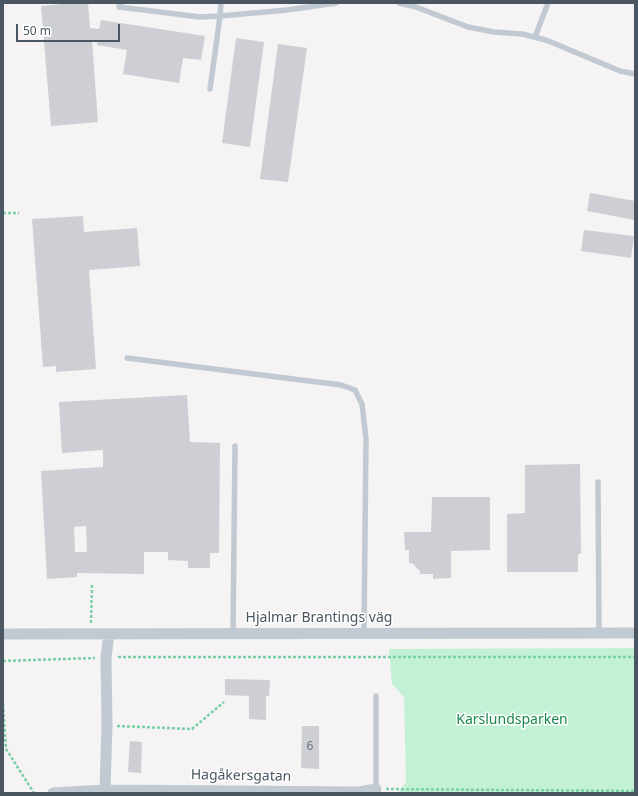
<!DOCTYPE html>
<html>
<head>
<meta charset="utf-8">
<style>
	body { margin:0 }
	#map { position:relative; width:638px; height:796px; overflow:hidden; background:#f5f3f3; font-family:"Noto Sans",sans-serif }
	canvas { display:block }
	.frame { position:absolute; inset:0; border:4px solid #4a5661; pointer-events:none }
	.scale { position:absolute; left:16px; top:24px; width:104px; height:18px; box-sizing:border-box; border:2px solid #4a5661; border-top:0; padding-left:5px; font-size:12px; line-height:14px; white-space:nowrap; color:#4a5661; -webkit-text-stroke:3px #fff; paint-order:stroke }
</style>
</head>
<body>
<div id="map">
<canvas width="638" height="796"></canvas>
<div class="frame"></div>
<div class="scale">50 m</div>
</div>
<script>
const g = document.querySelector('canvas').getContext('2d');
g.lineJoin = 'round';
function paint(path, color) { g.fillStyle = color; g.fill(path, 'evenodd'); }
const shape = rows => new Path2D(rows.map(r => 'M' + r).join(''));
function trace(path, color, width, dash) { g.strokeStyle = color; g.lineWidth = width; g.lineCap = dash ? 'butt' : 'round'; g.setLineDash(dash || []); g.stroke(path); }
function label(font, color, halo, rows, align = 'center') {
  g.font = font + ' "Noto Sans",sans-serif'; g.lineWidth = 3; g.setLineDash([]); g.textBaseline = 'middle'; g.strokeStyle = halo; g.fillStyle = color; for (const [text, x, y, turn = 0] of rows) {
    g.save(); g.translate(x, y); g.rotate((+turn || 0) * Math.PI / 180); g.textAlign = isNaN(turn) ? turn : align; if (halo) g.strokeText(text, 0, 0); g.fillText(text, 0, 0); g.restore();
  }
}
const green = shape([
	[635,648,635,793,398,793,406,782,404,697,392,684,389,649]
]);
const building = shape([
	[73,3,88,3,90,28,99,29,101,20,205,36,201,60,183,58,179,83,123,74,127,50,97,45,97,42,92,41,98,122,51,126,41,6],
	[236,38,264,42,250,147,222,143],
	[278,44,307,48,288,182,260,179],
	[590,193,635,201,635,220,587,211],
	[83,216,84,232,137,228,140,266,89,270,96,369,56,372,56,366,43,367,32,219],
	[584,230,634,236,631,258,581,251],
	[187,395,190,442,220,443,219,553,210,553,210,568,188,568,188,561,168,560,168,552,144,552,144,574,77,573,77,577,47,579,41,471,103,467,103,450,62,453,59,402],
	[86,526,87,552,75,552,74,527],
	[580,464,581,554,578,554,578,572,507,572,507,514,525,513,525,465],
	[432,497,490,497,490,550,451,551,451,578,433,579,433,574,420,574,420,571,412,563,409,563,409,550,405,550,404,532,431,532],
	[225,679,270,680,269,696,266,696,266,720,249,719,249,696,225,695],
	[302,726,319,726,319,769,301,768],
	[130,741,142,742,141,773,128,772]
]);
const path = shape([
	[3,213,19,213],
	[91,623,92,585],
	[118,657,635,657],
	[3,661,95,658],
	[3,704,6,749,34,793],
	[117,726,192,729,224,702],
	[386,789,635,791]
]);
const service = shape([
	[120,3,119,7,200,17,220,16,210,89],
	[221,3,220,16,287,10,336,3],
	[399,3,416,7,468,27,494,32,522,34,546,40,620,71,635,74],
	[535,37,548,3],
	[127,358,341,385,355,390,362,404,366,439,364,632],
	[598,482,599,633],
	[233,633,235,446],
	[376,789,376,696]
]);
const minor = shape([
	[3,634,635,633],
	[105,790,107,725,106,657,109,634],
	[53,793,105,790,359,792,376,789]
]);
const numberNames = [
	["6",310,747]
];
const streetNames = [
	["Hjalmar Brantings väg",319,618],
	["Hagåkersgatan",241,776,1]
];
const parkNames = [
	["Karslundsparken",512,720]
];
paint(green, '#c3f1d5');
paint(building, '#cdcfd5');
trace(path, '#7ad0a6', 2.5, [3, 2]);
trace(service, '#c1cad2', 5.5);
trace(minor, '#c1cad2', 11);
label('12px', '#6b747e', null, numberNames);
label('14px', '#4a5661', '#fff', streetNames);
label('14px', '#17864f', '#fff', parkNames);
</script>
</body>
</html>
